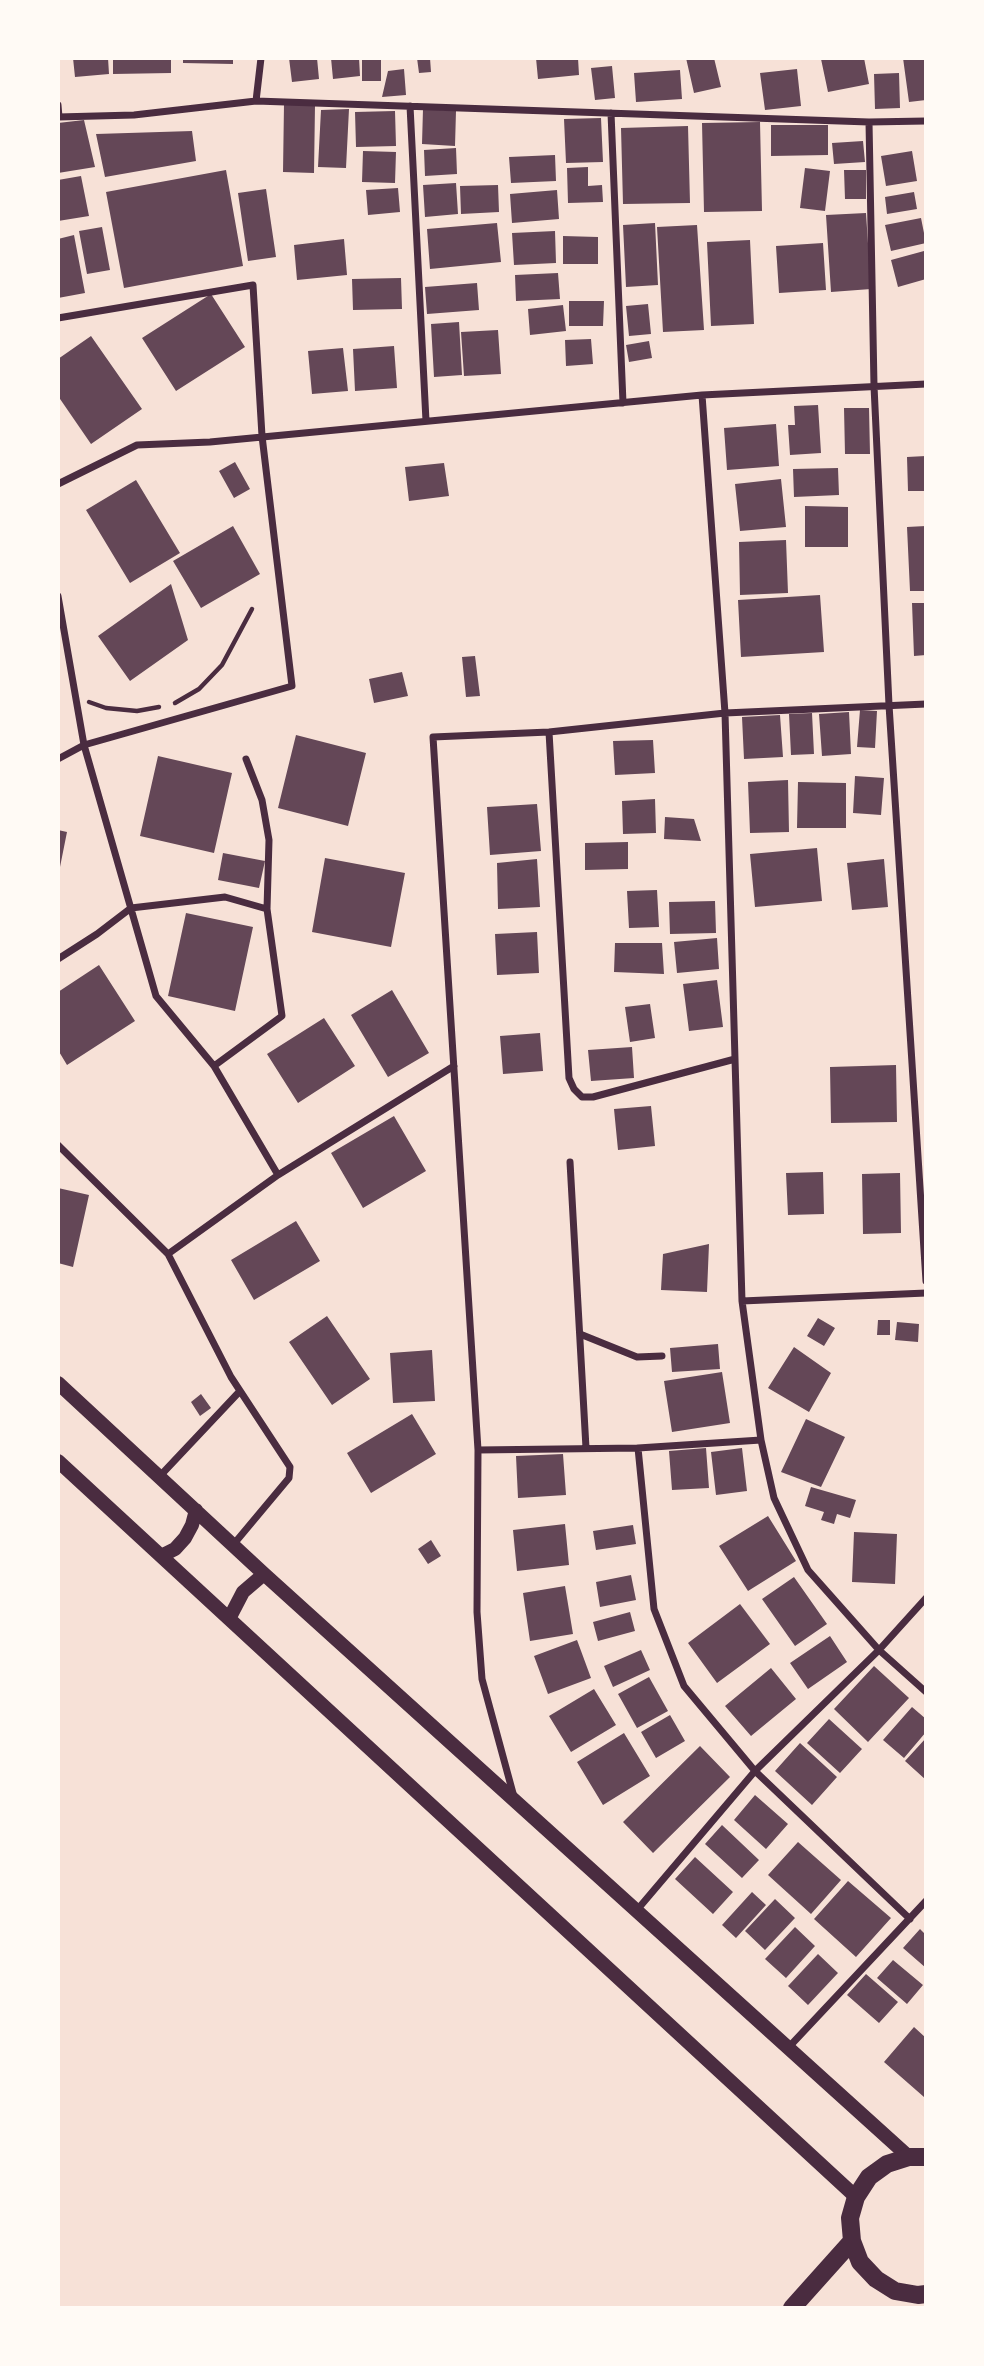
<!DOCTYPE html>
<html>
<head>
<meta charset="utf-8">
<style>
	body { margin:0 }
	#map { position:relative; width:984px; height:2366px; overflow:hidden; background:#f7e1d7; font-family:"Fira Sans",sans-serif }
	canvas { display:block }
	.frame { position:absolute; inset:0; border:60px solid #fffaf5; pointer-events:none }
</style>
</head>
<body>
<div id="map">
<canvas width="984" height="2366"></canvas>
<div class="frame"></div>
</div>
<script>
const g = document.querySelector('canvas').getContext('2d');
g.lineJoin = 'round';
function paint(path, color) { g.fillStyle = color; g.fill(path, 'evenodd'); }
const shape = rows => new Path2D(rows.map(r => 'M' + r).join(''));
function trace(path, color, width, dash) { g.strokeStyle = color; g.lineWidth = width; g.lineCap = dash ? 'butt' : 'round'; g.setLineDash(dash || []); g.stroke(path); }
const building = shape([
	[73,58,108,58,109,74,75,77],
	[113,58,171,58,171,73,113,74],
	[183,58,233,58,233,64,183,63],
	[289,58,317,58,319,79,292,82],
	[331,58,359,58,360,76,333,79],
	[362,58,381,58,381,81,362,81],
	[417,58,430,58,431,72,419,73],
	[536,58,578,58,579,75,538,79],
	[686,58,714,58,721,87,694,93],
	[828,58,864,58,869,84,828,92,821,59],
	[903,58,926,58,926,100,909,102],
	[612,66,615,98,595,100,591,68],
	[404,69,406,95,382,97,388,71],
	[797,69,801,106,765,110,760,73],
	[680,70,682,99,636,102,634,73],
	[899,73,900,108,875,109,874,74],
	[284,104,315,105,314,173,283,172],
	[349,109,346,168,318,167,321,110],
	[423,109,456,111,455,146,422,144],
	[395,111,396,146,356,147,355,112],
	[601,118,603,162,566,163,564,119],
	[84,120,95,167,58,173,58,123],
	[760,122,762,211,704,212,702,123],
	[771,125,828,125,828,155,771,156],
	[688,126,690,203,623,204,621,128],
	[192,131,196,161,105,177,96,134],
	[863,141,865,162,834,164,832,143],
	[456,148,457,174,425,176,424,150],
	[363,151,396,152,395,183,362,182],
	[912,151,917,181,886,186,881,156],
	[555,155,556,181,511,183,509,157],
	[588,167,588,186,602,185,603,202,568,203,567,168],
	[805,168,830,171,825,211,800,208],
	[226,170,243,266,124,288,106,192],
	[844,170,866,170,866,199,845,199],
	[81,176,89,216,58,221,58,180],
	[456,183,458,214,425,217,423,185],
	[498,185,499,212,461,214,460,186],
	[398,188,400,212,368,215,366,190],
	[266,189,276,257,248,261,238,193],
	[557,190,559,219,512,223,510,194],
	[914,192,917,209,887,214,885,197],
	[866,213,871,289,831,292,826,215],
	[921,218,926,243,891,251,885,225],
	[497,223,501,262,430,269,427,229],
	[655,223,658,285,626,287,623,225],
	[697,225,704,330,663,332,657,227],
	[102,227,110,270,87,274,79,231],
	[555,231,556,263,514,265,512,233],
	[74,235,85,293,58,298,58,239],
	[563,236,598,237,598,264,563,264],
	[344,239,347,275,297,280,294,245],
	[750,240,754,324,711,326,707,242],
	[823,243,826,290,779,293,776,246],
	[924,251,926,279,898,287,891,260],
	[558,273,560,299,516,301,515,275],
	[401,278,402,309,353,310,352,279],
	[477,283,479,310,427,314,425,287],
	[211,294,245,347,176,391,142,338],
	[569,301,604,301,603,326,569,326],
	[648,304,651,334,629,336,626,306],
	[563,305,566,331,530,335,528,309],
	[459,322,462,375,434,377,431,324],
	[498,330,501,374,464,376,461,332],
	[91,336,142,409,91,444,58,396,58,359],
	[591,339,593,364,566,366,565,340],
	[649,341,652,358,629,362,626,345],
	[394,346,397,388,355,391,353,349],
	[343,348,348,391,312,394,308,351],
	[818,405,821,453,790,455,788,425,795,425,794,406],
	[844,408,869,408,870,454,845,454],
	[776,424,779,466,727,470,724,428],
	[926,456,926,491,908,491,907,457],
	[235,462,250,489,234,498,219,471],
	[444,463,449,496,409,501,405,467],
	[838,468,839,495,794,497,793,469],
	[781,479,786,527,740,531,735,484],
	[136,480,180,553,130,583,86,510],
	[805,506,848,507,848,547,805,547],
	[233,526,260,574,201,608,173,561],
	[926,526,926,591,910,591,907,527],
	[786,540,788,593,740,595,739,542],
	[171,584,188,640,130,681,98,636],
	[820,595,824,652,741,657,738,600],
	[912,603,926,603,926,655,914,656],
	[475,656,480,696,466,697,462,657],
	[402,672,408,696,374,703,369,679],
	[860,710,877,711,875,748,857,747],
	[849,712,851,754,822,756,819,714],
	[812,713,814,754,791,755,789,714],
	[780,715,783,757,744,759,742,717],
	[296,735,366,753,348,826,278,808],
	[653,740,655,773,615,775,613,741],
	[158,756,232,773,214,853,140,836],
	[855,776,884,778,881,815,853,813],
	[788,780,789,832,750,833,748,782],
	[798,782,846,783,846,828,797,828],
	[655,799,656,833,623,834,622,801],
	[537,804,541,851,490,855,487,807],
	[665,817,694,819,701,841,664,839],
	[58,830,67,832,59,872,58,872],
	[628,842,628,869,585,870,585,843],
	[817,848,822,901,755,907,750,854],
	[223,853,265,861,259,888,218,880],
	[325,858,405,873,391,947,312,932],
	[537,859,540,907,498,909,497,863],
	[884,859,888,907,852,910,847,863],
	[657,890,659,927,629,928,627,891],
	[715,901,716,933,670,934,669,902],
	[186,913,253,927,235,1011,168,996],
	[537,932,539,973,497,975,495,934],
	[717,938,719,969,677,973,674,942],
	[615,943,662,943,664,974,614,972],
	[99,965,135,1021,67,1065,58,1050,58,992],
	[717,980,723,1027,689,1031,683,984],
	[392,990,429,1053,388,1077,351,1015],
	[650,1004,655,1038,630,1042,625,1007],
	[324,1018,355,1066,298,1103,267,1054],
	[540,1033,543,1071,503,1074,500,1036],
	[632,1047,634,1078,591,1081,588,1050],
	[896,1065,897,1122,831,1123,830,1067],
	[651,1106,655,1146,618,1150,614,1109],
	[394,1116,426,1171,363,1208,331,1153],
	[823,1172,824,1214,788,1215,786,1173],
	[900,1173,901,1233,863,1234,862,1174],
	[58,1188,89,1195,73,1267,58,1263],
	[296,1221,320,1261,254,1300,231,1260],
	[709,1244,707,1292,661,1290,663,1254],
	[327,1316,370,1379,332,1405,289,1342],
	[818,1318,835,1328,824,1346,807,1336],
	[878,1320,890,1320,890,1335,877,1335],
	[897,1322,919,1324,918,1342,895,1340],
	[718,1344,720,1369,672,1372,670,1348],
	[794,1347,831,1373,809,1412,768,1388],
	[432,1350,435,1401,393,1403,390,1353],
	[722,1372,730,1423,672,1432,664,1381],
	[201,1394,211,1408,200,1416,191,1402],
	[412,1414,436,1454,371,1493,347,1453],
	[806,1419,845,1437,821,1487,781,1472],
	[706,1448,709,1488,672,1490,669,1451],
	[742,1448,747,1491,716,1495,711,1452],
	[563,1454,566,1495,518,1498,516,1456],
	[811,1487,856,1500,850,1518,837,1514,834,1524,821,1520,824,1512,805,1506],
	[768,1516,796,1561,748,1591,719,1546],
	[565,1524,569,1565,517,1571,513,1530],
	[633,1525,636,1544,596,1550,593,1531],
	[854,1532,897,1534,895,1584,852,1582],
	[431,1540,441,1556,428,1564,418,1549],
	[631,1575,636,1600,600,1607,596,1582],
	[794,1577,827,1624,795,1646,762,1599],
	[565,1586,573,1634,530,1641,523,1593],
	[740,1604,770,1644,717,1683,688,1643],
	[630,1612,635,1631,598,1641,593,1622],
	[830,1636,847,1662,808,1689,790,1663],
	[577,1640,591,1678,548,1694,534,1656],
	[641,1650,650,1670,613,1687,604,1666],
	[874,1666,909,1698,868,1742,834,1709],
	[771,1668,796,1699,751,1736,725,1706],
	[649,1677,668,1711,637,1728,618,1694],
	[594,1689,616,1725,571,1752,549,1716],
	[912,1707,926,1719,926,1732,904,1758,883,1740],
	[670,1715,685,1741,656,1758,641,1732],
	[829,1719,862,1749,840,1773,807,1743],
	[624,1733,650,1776,603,1805,577,1762],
	[926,1738,926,1780,905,1761],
	[800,1743,837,1777,812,1805,775,1771],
	[700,1746,730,1777,653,1853,623,1822],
	[755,1795,788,1824,766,1849,734,1820],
	[722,1825,759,1860,742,1878,705,1844],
	[798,1842,841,1880,811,1914,768,1875],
	[695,1857,733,1892,713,1914,675,1879],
	[848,1881,891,1918,856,1957,814,1919],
	[752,1892,766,1905,736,1938,722,1925],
	[775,1899,795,1918,765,1950,745,1931],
	[795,1927,815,1946,786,1978,765,1959],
	[920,1929,926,1935,926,1968,903,1948],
	[818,1954,838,1973,808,2005,788,1986],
	[893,1960,923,1985,907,2004,877,1978],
	[866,1974,898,2002,879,2023,847,1995],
	[914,2027,926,2038,926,2094,924,2097,884,2062]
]);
const path = shape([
	[89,702,106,708,137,711,159,707],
	[175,703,199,689,222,665,252,609]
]);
const minor = shape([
	[256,101,261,58],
	[58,105,59,117],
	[410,106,426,421],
	[611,113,623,403],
	[58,117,134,115,256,101,869,122,926,121],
	[869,122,874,386,889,705,926,1281],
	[58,318,253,285,262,436,292,686,84,745,156,996,214,1066,278,1175,454,1066],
	[702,395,725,713,742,1301,761,1440,774,1498,808,1570,879,1650,926,1692],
	[58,484,137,445,210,442,702,395,926,384],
	[58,596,84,745,58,759],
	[549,732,569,1078,574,1089,582,1097,593,1097,735,1059],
	[246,759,262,800,269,840,267,909],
	[58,959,97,934,131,908,225,897,267,909,282,1016,214,1066],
	[58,1145,168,1254,278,1175],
	[570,1162,586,1448],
	[168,1254,231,1377,290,1467,289,1478,233,1545],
	[742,1301,926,1293],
	[580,1334,637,1357,662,1356],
	[638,1448,654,1609,684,1686,755,1771,910,1919],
	[478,1450,638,1448,761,1440],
	[159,1477,240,1391],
	[514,1797,482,1679,477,1612,478,1450,433,737,549,732,725,713,926,704],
	[637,1910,755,1771,879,1650,926,1598],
	[788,2048,926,1901]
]);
const secondary = shape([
	[58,1383,264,1574,909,2157],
	[58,1461,856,2197],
	[161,1556,175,1549,185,1538,192,1525,196,1510],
	[230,1617,243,1592,264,1574]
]);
const primary = shape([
	[926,2157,909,2157,887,2164,869,2177,856,2197,850,2218,852,2241,860,2262,876,2279,895,2291,918,2295,926,2294],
	[792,2308,852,2241]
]);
paint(building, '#644757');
trace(path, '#4a2c40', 4.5);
trace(minor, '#4a2c40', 7);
trace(secondary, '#4a2c40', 14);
trace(primary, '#4a2c40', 18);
</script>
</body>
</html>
